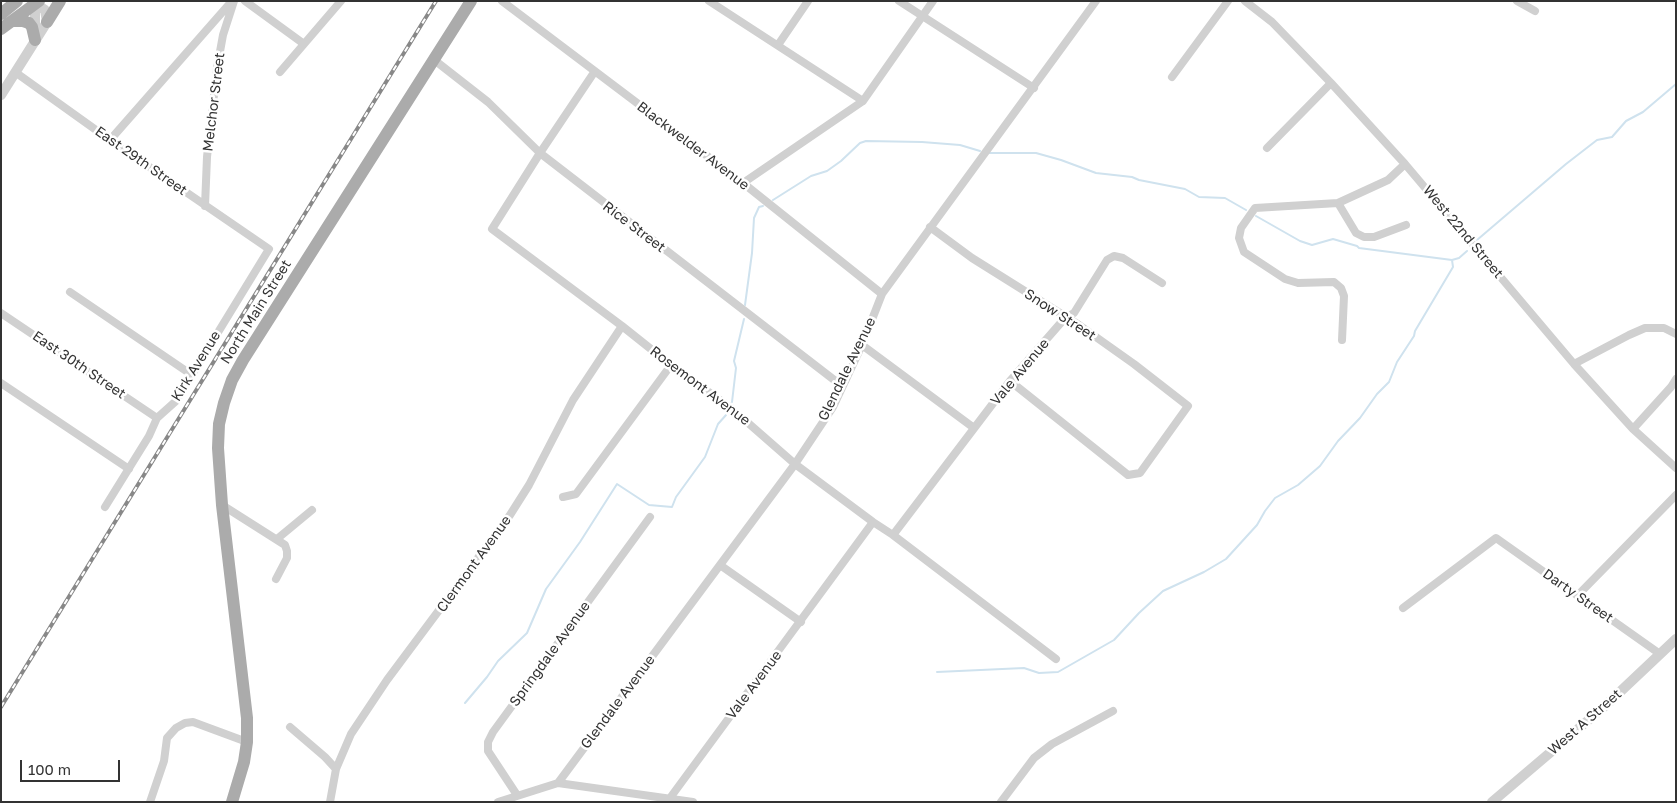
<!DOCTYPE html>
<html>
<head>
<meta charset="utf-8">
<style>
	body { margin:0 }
	#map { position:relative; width:1677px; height:803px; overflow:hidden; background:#fff; font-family:"Golos Text",sans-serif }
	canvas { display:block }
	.frame { position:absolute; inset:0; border:2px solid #333; pointer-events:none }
	.scale { position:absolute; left:20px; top:760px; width:100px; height:22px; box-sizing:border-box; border:2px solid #333; border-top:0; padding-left:6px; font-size:15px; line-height:18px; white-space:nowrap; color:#333; -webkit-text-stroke:4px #fff; paint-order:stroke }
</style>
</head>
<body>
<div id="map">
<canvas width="1677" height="803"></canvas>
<div class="frame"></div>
<div class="scale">100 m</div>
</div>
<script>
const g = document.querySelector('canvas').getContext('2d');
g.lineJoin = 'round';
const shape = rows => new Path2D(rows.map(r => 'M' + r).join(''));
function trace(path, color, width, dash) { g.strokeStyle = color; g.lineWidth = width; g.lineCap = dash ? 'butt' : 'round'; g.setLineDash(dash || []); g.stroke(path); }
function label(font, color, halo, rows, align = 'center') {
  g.font = font + ' "Golos Text",sans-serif'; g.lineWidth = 5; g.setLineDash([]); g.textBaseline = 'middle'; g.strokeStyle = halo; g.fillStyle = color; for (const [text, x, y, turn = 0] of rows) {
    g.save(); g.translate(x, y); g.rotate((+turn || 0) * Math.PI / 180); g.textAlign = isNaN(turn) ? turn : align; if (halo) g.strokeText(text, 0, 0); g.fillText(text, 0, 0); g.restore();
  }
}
const stream = shape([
	[988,153,1036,153,1061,160,1096,173,1132,177,1139,180,1185,189,1199,197,1225,198,1246,210],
	[773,200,811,176,827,171,841,161,860,143,866,141,922,142,960,145,980,151],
	[1256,216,1300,241,1312,245,1333,239,1357,246,1359,248,1452,260,1459,258,1467,251],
	[1477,240,1566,164,1597,140,1612,137,1626,121,1643,112,1676,84],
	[745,305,752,253,754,218,759,207,763,206],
	[732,402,736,368,734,361,744,319],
	[937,672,1024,668,1039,673,1058,672,1114,640,1139,613,1163,591,1204,572,1226,559,1257,525,1265,511,1275,498,1298,485,1320,466,1338,441,1360,418,1377,394,1389,382,1397,362,1414,336,1415,331,1453,267,1452,260],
	[465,703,487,677,498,661,527,633,546,589,580,542,617,484,649,505,672,507,676,497,705,457,718,424,726,415]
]);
const minor = shape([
	[245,1,304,44],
	[502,1,743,183,882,294],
	[709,1,863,101],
	[899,1,1034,88],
	[1245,1,1272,22,1331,83,1405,164,1574,364,1633,429,1676,468],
	[1517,1,1535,11],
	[778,45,808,1],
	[433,59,488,102,540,153,842,386],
	[595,71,540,153,492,229,622,326,671,365,731,408,795,464,873,522,893,535,1056,659],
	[15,72,110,140,269,249,176,401,157,418,149,436,105,507],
	[280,72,341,1],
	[1172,77,1228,1],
	[110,140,232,1],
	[1267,148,1331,83],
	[743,183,863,101,933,1],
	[1338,203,1356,233,1364,237,1374,237,1406,225],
	[205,206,207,157,217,68,223,35,234,1],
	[930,227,972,258,1079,325,1134,364,1188,406,1140,473,1128,475,1010,381],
	[70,292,192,375],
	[1,313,157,418],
	[1342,340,1344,296,1341,288,1334,282,1298,283,1285,279,1244,252,1239,238,1241,228,1255,208,1338,203,1388,180,1405,164],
	[862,345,974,428],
	[1574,364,1629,335,1645,328,1664,328,1676,334],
	[1,383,129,469],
	[1633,429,1671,387,1676,379],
	[563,497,576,494,671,365],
	[222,505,285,545,287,551,287,558,276,579],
	[893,535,1010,381,1065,318,1074,313,1107,260,1114,256,1123,258,1162,283],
	[277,539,312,510],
	[720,565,801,622],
	[1578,595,1676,495],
	[1403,608,1496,538,1660,654],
	[290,727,325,757,336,769],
	[558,783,795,464,833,407,862,345,882,294,1096,1],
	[517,795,488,751,488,742,493,732,650,517],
	[670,798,873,522],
	[150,802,164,761,167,738,176,728,185,723,193,722,247,742],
	[330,802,336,769,351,734,387,680,510,515,529,485,573,400,622,326],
	[498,802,558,783,693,802],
	[1001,802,1034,758,1052,744,1113,711]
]);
const tertiary = shape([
	[35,34,35,1],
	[1,95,47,22,45,10,36,4],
	[1492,802,1605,706,1676,639]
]);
const primary = shape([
	[1,14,17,1],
	[12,21,23,21,29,23,32,27,35,40],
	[47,22,60,1],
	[1,29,39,1],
	[232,802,244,762,247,742,247,718,222,505,218,448,219,424,224,403,232,380,243,360,471,1]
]);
const rail = shape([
	[1,707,436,1]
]);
const streetNames = [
	["Melchor Street",214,102,-83],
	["Blackwelder Avenue",693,146,37],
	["East 29th Street",141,161,35],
	["Rice Street",634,227,37],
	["West 22nd Street",1463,232,50],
	["North Main Street",256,312,-58],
	["Snow Street",1060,315,33],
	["East 30th Street",79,365,34],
	["Kirk Avenue",196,366,-58],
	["Glendale Avenue",847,369,-64],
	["Vale Avenue",1020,372,-50],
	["Rosemont Avenue",700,386,37],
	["Clermont Avenue",474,564,-54],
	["Darty Street",1578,596,35],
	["Springdale Avenue",550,654,-54],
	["Vale Avenue",754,685,-53],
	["Glendale Avenue",618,702,-53],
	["West A Street",1585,722,-41]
];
trace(stream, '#cfe2ee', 2);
trace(minor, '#d0d0d0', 8);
trace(tertiary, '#d0d0d0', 10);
trace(primary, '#ababab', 12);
trace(rail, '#888', 4);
trace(rail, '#fff', 2, [5.5]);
label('14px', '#333', '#fff', streetNames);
</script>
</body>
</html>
